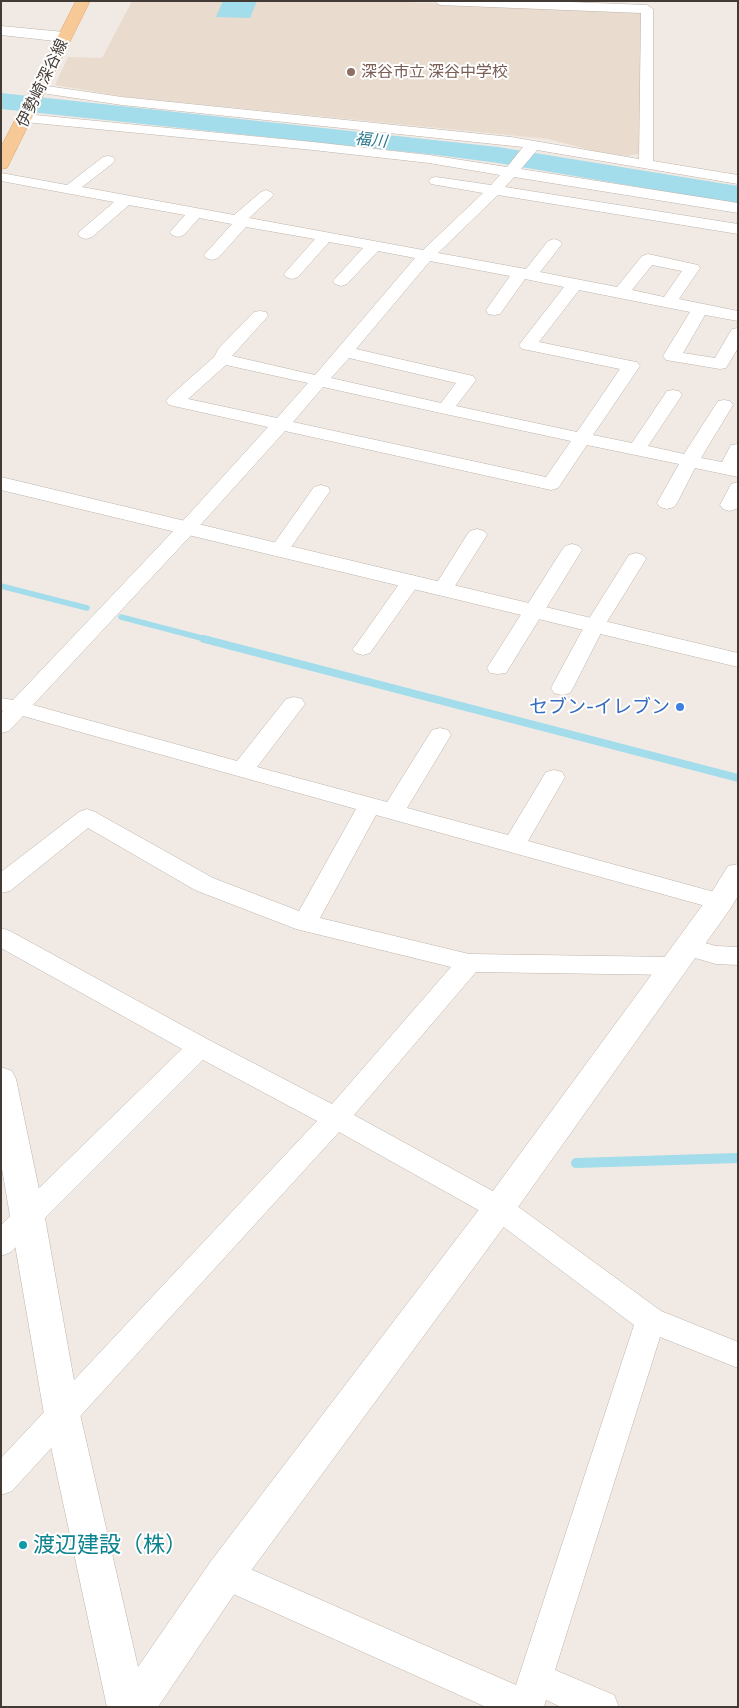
<!DOCTYPE html>
<html>
<head>
<meta charset="utf-8">
<style>
	body { margin:0 }
	#map { position:relative; width:739px; height:1708px; overflow:hidden; background:#f1eae4; font-family:Commissioner,sans-serif }
	canvas { display:block }
	.frame { position:absolute; inset:0; border:2px solid #423a34; pointer-events:none }
</style>
</head>
<body>
<div id="map">
<canvas width="739" height="1708"></canvas>
<div class="frame"></div>
</div>
<script>
const g = document.querySelector('canvas').getContext('2d');
g.lineJoin = 'round';
function paint(path, color) { g.fillStyle = color; g.fill(path, 'evenodd'); }
const shape = rows => new Path2D(rows.map(r => 'M' + r).join(''));
function trace(path, color, width, dash) { g.strokeStyle = color; g.lineWidth = width; g.lineCap = dash ? 'butt' : 'round'; g.setLineDash(dash || []); g.stroke(path); }
function label(font, color, halo, rows, align = 'center') {
  g.font = font + ' Commissioner,"Noto Sans JP",sans-serif'; g.lineWidth = 4; g.setLineDash([]); g.textBaseline = 'middle'; g.strokeStyle = halo; g.fillStyle = color; for (const [text, x, y, turn = 0] of rows) {
    g.save(); g.translate(x, y); g.rotate((+turn || 0) * Math.PI / 180); g.textAlign = isNaN(turn) ? turn : align; if (halo) g.strokeText(text, 0, 0); g.fillText(text, 0, 0); g.restore();
  }
}
const education = shape([
	[132,1,380,1,641,12,641,148,638,154,628,156,598,152,548,139,126,97,55,85,68,57,102,58]
]);
const water = shape([
	[223,1,257,1,250,18,216,17]
]);
const streamFar2 = shape([
	[1,586,87,608],
	[121,617,209,640]
]);
const streamFar1 = shape([
	[204,639,738,778]
]);
const stream = shape([
	[576,1163,738,1158]
]);
const river = shape([
	[1,93,498,147,738,186,738,204,498,163,437,155,1,109,1,93]
]);
const minor = shape([
	[434,1,544,1,647,5,653,9,653,161,738,175,738,184,537,150,521,169,738,203,738,213,514,177,505,187,738,224,738,234,498,195,438,253,526,269,548,241,554,239,560,241,562,244,540,272,617,287,642,256,648,254,698,265,700,268,679,299,738,311,738,321,705,315,683,353,715,358,732,329,738,328,738,348,726,368,720,369,666,360,663,356,690,312,579,290,539,342,631,361,637,362,640,366,593,435,632,443,667,391,673,390,679,391,682,395,648,446,684,454,718,401,724,400,730,401,733,405,701,458,722,462,731,445,738,444,738,477,695,468,677,503,674,507,667,509,660,507,657,503,679,464,587,445,558,488,551,490,285,431,194,532,33,705,237,761,286,699,294,697,302,699,305,704,257,767,387,802,432,730,440,728,448,730,451,735,407,808,508,835,546,772,554,770,562,772,565,777,528,841,729,896,732,902,729,908,720,910,376,815,320,918,469,954,674,957,683,960,687,966,683,972,674,975,476,972,354,1115,509,1200,661,1311,738,1342,738,1368,660,1337,555,1670,614,1695,619,1707,561,1707,546,1700,544,1707,486,1707,213,1585,208,1574,213,1563,225,1558,516,1685,634,1325,489,1216,339,1132,12,1491,1,1495,1,1458,317,1121,203,1060,11,1252,1,1256,1,1225,182,1049,1,948,1,928,10,931,209,1040,332,1104,451,967,296,929,195,890,88,828,10,891,1,893,1,872,79,812,87,809,95,812,213,878,299,911,356,809,23,716,9,731,1,733,1,713,3,711,1,710,1,698,13,700,180,524,268,427,169,405,166,401,169,397,214,357,219,348,254,312,260,311,266,312,268,316,232,356,315,375,415,258,378,251,347,284,341,286,335,284,333,281,363,248,329,242,298,277,292,279,286,277,284,274,315,239,246,227,218,258,212,260,206,258,204,255,232,224,199,218,184,235,178,237,172,235,170,232,185,215,129,205,92,237,86,239,80,237,78,234,80,231,114,202,1,181,1,173,67,185,103,157,108,156,113,157,115,160,113,163,82,187,234,215,261,192,266,190,271,192,274,195,249,218,423,250,483,193,431,184,429,181,431,178,436,177,491,185,500,175,429,163,313,150,25,122,18,118,25,114,313,142,429,155,507,167,523,147,122,105,35,92,33,89,35,86,40,85,122,97,511,137,639,159,641,13,440,5,434,1],
	[430,261,510,276,486,310,488,314,494,315,500,314,525,279,564,287,519,345,522,349,528,350,620,369,577,432,456,406,476,380,473,376,356,349,430,261],
	[652,265,682,271,664,297,632,290,652,265],
	[349,358,456,383,441,403,331,378,349,358],
	[226,365,308,383,277,418,188,399,226,365],
	[323,387,445,414,571,441,546,477,293,422,323,387],
	[738,482,738,508,730,511,723,509,720,505,729,488,731,484,738,482],
	[321,485,328,487,330,491,287,553,280,555,273,553,270,549,273,545,314,487,321,485],
	[477,529,484,531,487,535,453,589,450,593,443,595,436,593,433,589,467,535,470,531,477,529],
	[572,544,579,546,582,550,509,668,506,673,498,674,490,673,487,668,562,550,565,546,572,544],
	[636,553,643,555,646,559,605,625,573,688,570,693,562,695,554,693,551,688,585,625,629,555,636,553],
	[411,575,418,577,421,581,370,653,363,655,356,653,352,649,356,645,404,577,411,575],
	[687,938,716,946,738,947,738,965,716,964,678,953,675,947,678,941,687,938]
]);
const tertiary = shape([
	[1,26,64,32,69,34,72,37,69,40,64,42,1,35,1,26],
	[1,477,738,653,738,667,1,490,1,477],
	[738,864,738,896,730,909,511,1217,239,1587,158,1707,107,1707,44,1414,1,1163,1,1067,12,1071,16,1079,45,1218,80,1414,138,1667,211,1561,487,1199,710,895,728,866,738,864]
]);
const primary = shape([
	[76,1,90,1,9,164,7,168,1,169,1,147,76,1]
]);
const markers = [
	[351,72,5,"#8d6e63"],
	[680,707,5,"#3f7fe0"],
	[23,1545,5,"#0f9aa8"]
];
const farEducationnames = [
	["深谷市立 深谷中学校",361,72]
];
const farStreetnames = [
	["伊勢崎深谷線",42,83,-64]
];
const farWaternames = [
	["福川",371,140,6]
];
const shopNames = [
	["セブン-イレブン",670,707]
];
const nearCulturenames = [
	["渡辺建設（株）",33,1545]
];
paint(education, '#e9dccf');
paint(water, '#a3dceb');
trace(streamFar2, '#a3dceb', 5.5);
trace(streamFar1, '#a3dceb', 8);
trace(stream, '#a3dceb', 10);
paint(river, '#a3dceb');
trace(minor, '#beb3aa', 1);
trace(tertiary, '#beb3aa', 1);
trace(primary, '#dba268', 1);
paint(minor, '#fff');
paint(tertiary, '#fff');
paint(primary, '#f7c996');
for (const [x, y, r, color] of markers) { const dot = new Path2D(); dot.arc(x, y, r, 0, 2 * Math.PI); g.fillStyle = color; g.fill(dot); trace(dot, '#fff', 2); }
label('16px', '#785e54', '#fff', farEducationnames, 'left');
label('16px', '#423a34', '#fff', farStreetnames);
label('italic 16px', '#307a90', '#fff', farWaternames);
label('19px', '#366cbe', '#fff', shopNames, 'right');
label('22px', '#0d838f', '#fff', nearCulturenames, 'left');
</script>
</body>
</html>
